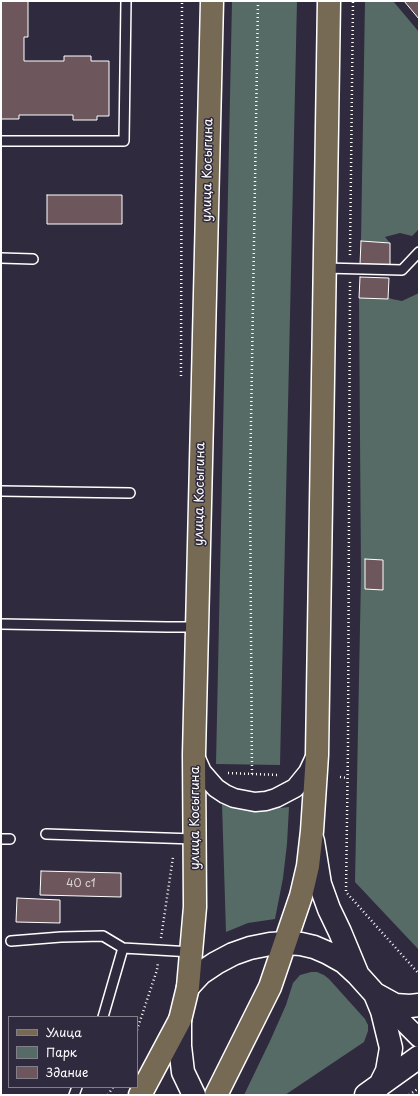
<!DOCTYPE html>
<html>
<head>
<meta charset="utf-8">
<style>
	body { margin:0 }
	#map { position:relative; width:420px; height:1096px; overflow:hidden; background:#2f2a3d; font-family:"Playpen Sans",sans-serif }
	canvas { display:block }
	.frame { position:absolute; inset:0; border:2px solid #fff; pointer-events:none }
	.legend { position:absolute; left:8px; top:1016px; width:130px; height:72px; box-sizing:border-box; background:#2f2a3d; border:1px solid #827f8b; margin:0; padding:5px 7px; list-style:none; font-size:12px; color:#fff }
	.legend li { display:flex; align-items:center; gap:8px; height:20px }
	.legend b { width:20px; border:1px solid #827f8b }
</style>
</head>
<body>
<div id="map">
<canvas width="420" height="1096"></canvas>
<div class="frame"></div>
<ul class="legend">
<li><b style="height:5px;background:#776a54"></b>Улица</li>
<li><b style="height:11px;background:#566b66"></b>Парк</li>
<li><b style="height:11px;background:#6d575c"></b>Здание</li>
</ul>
</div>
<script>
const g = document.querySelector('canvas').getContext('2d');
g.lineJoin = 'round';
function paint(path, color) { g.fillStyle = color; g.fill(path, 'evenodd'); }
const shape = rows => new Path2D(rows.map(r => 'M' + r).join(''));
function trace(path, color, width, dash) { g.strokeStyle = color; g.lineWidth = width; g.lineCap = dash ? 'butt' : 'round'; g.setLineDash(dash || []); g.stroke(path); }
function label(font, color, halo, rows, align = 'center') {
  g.font = font + ' "Playpen Sans",sans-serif'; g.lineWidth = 3; g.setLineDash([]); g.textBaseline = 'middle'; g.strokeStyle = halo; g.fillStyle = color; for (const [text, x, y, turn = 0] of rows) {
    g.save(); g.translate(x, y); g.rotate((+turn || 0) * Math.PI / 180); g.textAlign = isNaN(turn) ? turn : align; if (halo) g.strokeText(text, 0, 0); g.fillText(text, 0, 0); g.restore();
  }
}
const green = shape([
	[232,1,297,1,280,765,216,764],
	[365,1,393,1,419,32,419,229,412,236,400,233,385,237,390,243,361,241],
	[419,293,419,950,355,882,361,576,359,298,388,299,382,296,392,299,402,301],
	[222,804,241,808,271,809,289,807,287,844,283,878,275,919,248,923,226,932],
	[311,972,317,972,324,975,329,979,365,1019,368,1025,368,1031,364,1042,285,1095,244,1095,270,1041,286,1005,293,983,300,975]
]);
const building = shape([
	[1,1,28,1,28,37,24,37,24,61,64,61,64,56,91,56,91,61,109,61,109,116,97,116,97,120,73,120,73,115,19,115,19,119,1,119,1,1],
	[404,1,419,1,419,19,404,1],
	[47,195,122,195,122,224,47,224,47,195],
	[361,241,390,243,390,265,360,264,361,241],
	[360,277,389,278,388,299,359,298,360,277],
	[365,559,383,560,383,590,365,589,365,559],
	[41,871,121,873,121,897,40,895,41,871],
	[17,898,60,900,60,923,16,922,17,898]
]);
const path = shape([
	[350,255,353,1],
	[350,282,348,746,346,892,419,974],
	[181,376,182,1],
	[228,773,279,775],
	[252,774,250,484,258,1],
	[340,777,348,778],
	[161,938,173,857],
	[137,1030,157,970,158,962],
	[108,1095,113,1087],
	[409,1095,419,1088]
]);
const lane = shape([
	[1,141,124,141,126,1],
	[1,258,33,259],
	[325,268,402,270,419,252],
	[1,491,130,493],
	[1,624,167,627,197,627],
	[46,834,194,839],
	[1,839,10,839],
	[11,941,61,937,103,936,123,948],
	[103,1017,123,948,192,952],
	[74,1095,77,1087]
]);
const street = shape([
	[194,754,202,772,216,788,225,794,234,798,255,802,266,801,276,798,295,788,308,772,316,755],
	[380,999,419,1038]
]);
const secondary = shape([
	[313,841,320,884,329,909,340,932,357,973],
	[188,987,201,973,216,963,233,954,250,948,270,944,286,943,301,944,314,947,328,953,344,962,357,974,375,994,395,1005,410,1006,419,1005],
	[375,994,382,1011,391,1048,387,1071,380,1085],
	[180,1020,180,1046,183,1072,194,1095],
	[366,1095,419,1057]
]);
const primary = shape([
	[140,1095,180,1020,188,987,195,907,194,754,212,1],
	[216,1095,270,987,301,896,308,866,312,831,317,755,329,1]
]);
const numberNames = [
	["40 с1",81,884]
];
const streetNames = [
	["улица Косыгина",208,170,-89],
	["улица Косыгина",200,494,-89],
	["улица Косыгина",195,818,-90]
];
paint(green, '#566b66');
paint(building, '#6d575c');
trace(building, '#fff', 1);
trace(lane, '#fff', 12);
trace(street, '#fff', 21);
trace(secondary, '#fff', 25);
trace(primary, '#fff', 25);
trace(path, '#fff', 2.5, [1, 3]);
trace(lane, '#2f2a3d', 9);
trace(street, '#2f2a3d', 18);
trace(secondary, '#2f2a3d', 22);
trace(primary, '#776a54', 22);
label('11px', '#dad5d6', null, numberNames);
label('13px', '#fff', '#2f2a3d', streetNames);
</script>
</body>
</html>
